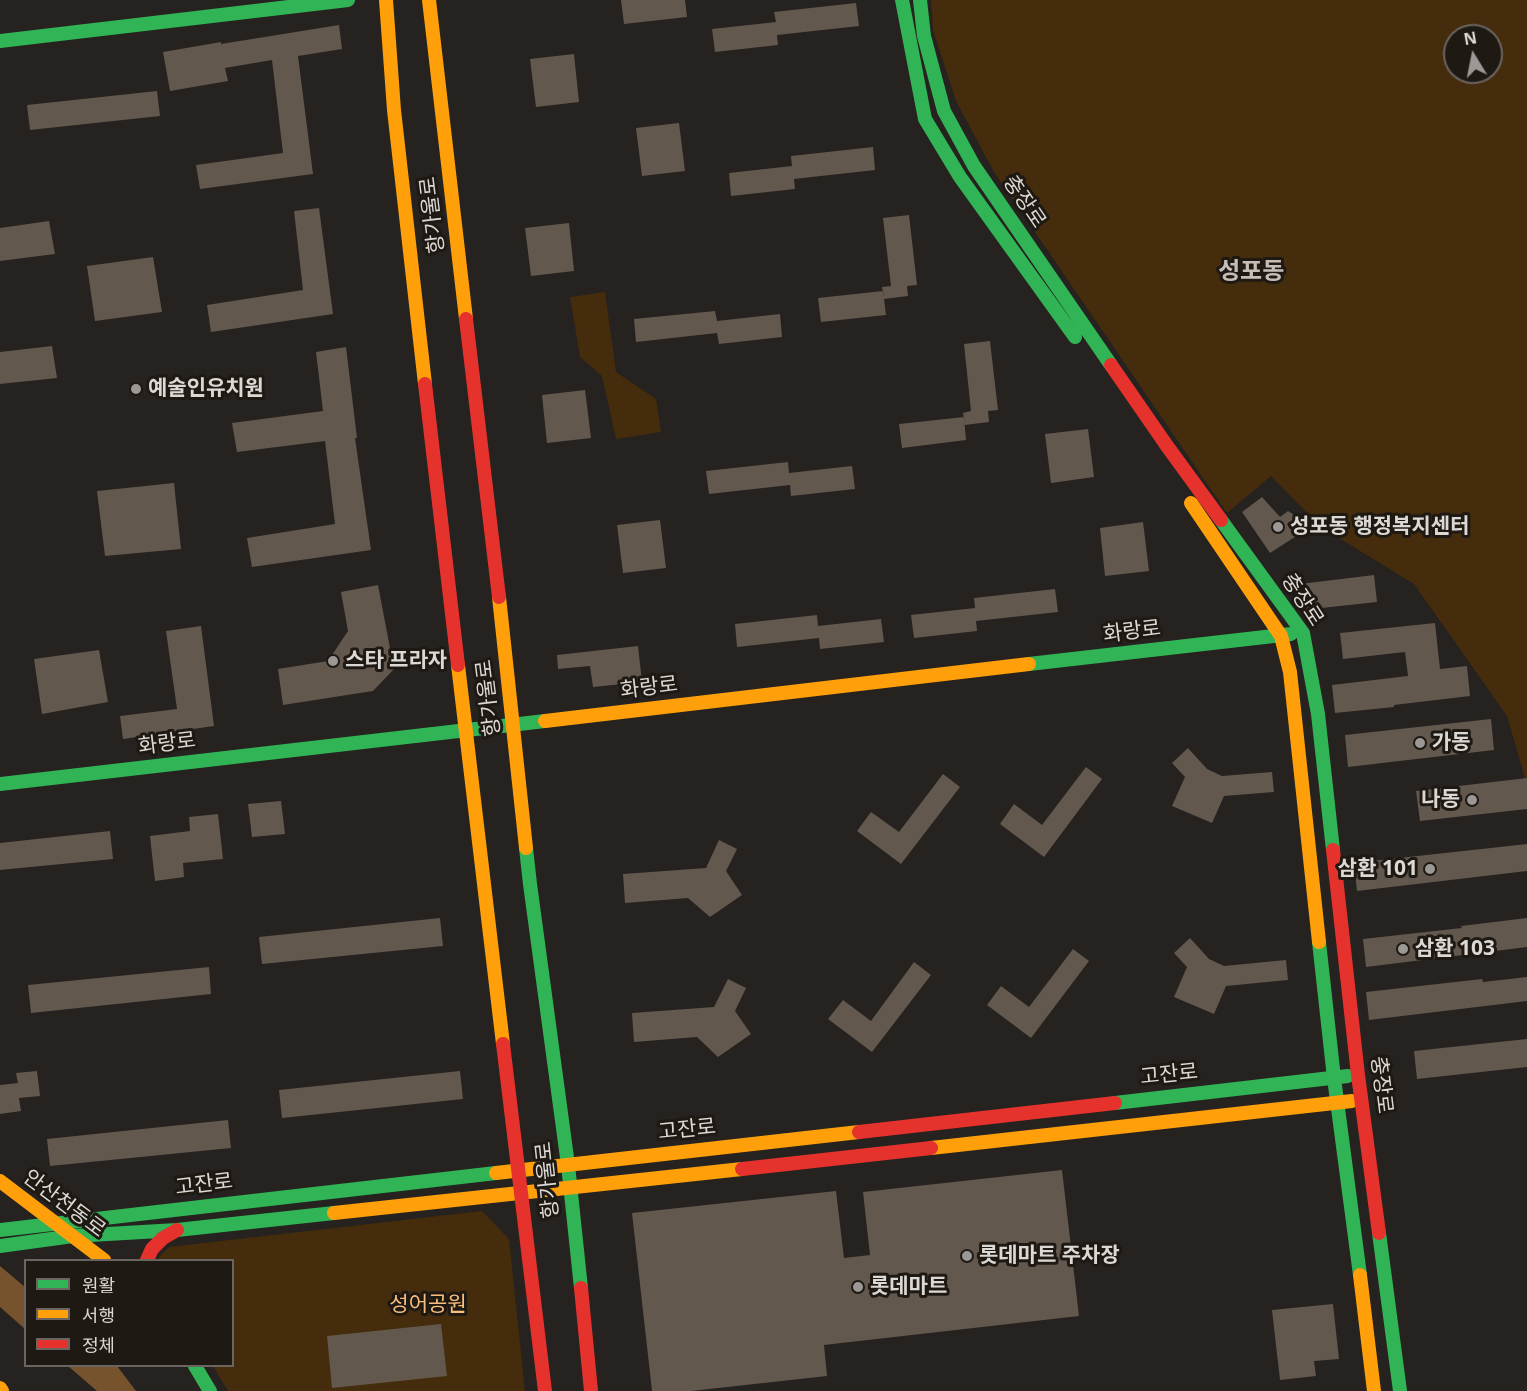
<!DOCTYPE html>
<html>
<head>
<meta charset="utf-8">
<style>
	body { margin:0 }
	#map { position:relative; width:1527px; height:1391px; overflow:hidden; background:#25221f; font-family:"Noto Sans","Noto Sans KR",sans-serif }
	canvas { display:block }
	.legend { position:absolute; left:24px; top:1259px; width:210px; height:108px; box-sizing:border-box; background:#1e1913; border:2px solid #6a6560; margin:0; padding:8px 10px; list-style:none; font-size:18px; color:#dcd8d4 }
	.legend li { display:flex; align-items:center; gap:12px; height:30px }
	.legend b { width:30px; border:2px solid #6a6560 }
	.north { position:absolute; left:1443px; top:24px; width:60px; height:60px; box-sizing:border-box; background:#1e1913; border:2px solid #6a6560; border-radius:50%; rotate:350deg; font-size:16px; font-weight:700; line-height:24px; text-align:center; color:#dcd8d4 }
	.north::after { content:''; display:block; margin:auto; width:21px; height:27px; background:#9c9895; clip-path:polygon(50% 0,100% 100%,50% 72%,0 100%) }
</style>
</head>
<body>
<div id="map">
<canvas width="1527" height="1391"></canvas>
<ul class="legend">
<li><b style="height:8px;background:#30b455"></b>원활</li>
<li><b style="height:8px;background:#ff9f0a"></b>서행</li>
<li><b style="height:8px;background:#e5322d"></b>정체</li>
</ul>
<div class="north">N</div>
</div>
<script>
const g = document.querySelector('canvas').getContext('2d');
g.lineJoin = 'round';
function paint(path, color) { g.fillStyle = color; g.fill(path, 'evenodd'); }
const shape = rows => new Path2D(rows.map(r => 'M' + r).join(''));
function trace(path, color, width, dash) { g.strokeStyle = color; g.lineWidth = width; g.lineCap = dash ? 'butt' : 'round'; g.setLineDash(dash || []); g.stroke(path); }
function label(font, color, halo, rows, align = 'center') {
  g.font = font + ' "Noto Sans","Noto Sans KR",sans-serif'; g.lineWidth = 6; g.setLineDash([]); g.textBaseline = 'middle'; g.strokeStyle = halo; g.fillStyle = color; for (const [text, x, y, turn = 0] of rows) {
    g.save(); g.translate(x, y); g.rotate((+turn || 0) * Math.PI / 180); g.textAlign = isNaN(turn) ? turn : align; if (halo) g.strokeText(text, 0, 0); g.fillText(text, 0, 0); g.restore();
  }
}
const green = shape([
	[931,0,1527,0,1527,785,1507,716,1414,584,1321,527,1271,476,1227,513,994,172,956,101,933,30],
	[1455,36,1491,36,1491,72,1455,72],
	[605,292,616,372,656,399,661,432,616,439,602,376,580,357,570,297],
	[482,1211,509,1239,525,1391,228,1391,213,1366,232,1366,232,1260,158,1260,160,1256,169,1247]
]);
const water = shape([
	[0,1266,25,1287,25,1329,0,1307],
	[68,1366,117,1366,136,1391,97,1391]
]);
const building = shape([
	[621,0,685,0,687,17,624,24],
	[856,3,859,26,777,35,778,45,715,52,712,29,776,22,774,12],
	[339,25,342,49,298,56,313,174,200,189,196,165,283,153,272,60,225,68,228,81,170,91,163,52,221,42,221,44],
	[574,54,579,102,536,107,530,59],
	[157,91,160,116,30,130,27,105],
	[679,123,685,171,642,176,636,128],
	[873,147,875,170,794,179,795,189,731,196,729,173,792,166,791,156],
	[319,208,333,314,211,332,207,305,303,290,294,211],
	[909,215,917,285,907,286,908,296,884,299,882,287,891,286,883,218],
	[49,221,55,254,0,261,0,228],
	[569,223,574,271,531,276,525,228],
	[153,257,162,312,95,321,87,266],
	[883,291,886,315,821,322,818,298],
	[715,311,717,321,780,314,782,337,719,344,717,333,636,342,634,319],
	[990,341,998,410,988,411,989,422,965,425,963,413,971,411,964,344],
	[52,346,57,378,0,384,0,352],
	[346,347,357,438,355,438,371,550,252,567,247,538,335,524,325,441,237,452,232,423,323,411,316,352],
	[585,390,591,438,547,443,542,395],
	[964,417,966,440,902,448,899,424],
	[1088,429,1094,477,1051,483,1045,434],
	[788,462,789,473,852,466,855,489,791,496,790,485,709,494,706,471],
	[174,483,181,549,105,556,97,491],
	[1262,497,1280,517,1288,511,1304,521,1301,533,1270,553,1242,512],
	[660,520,666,568,623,573,617,525],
	[1143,522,1149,571,1105,576,1100,528],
	[1374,575,1377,602,1303,610,1300,584],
	[378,585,394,669,373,691,283,705,278,669,328,661,348,631,341,592],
	[1055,589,1058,612,976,621,977,631,914,638,911,615,975,608,974,598],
	[817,615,818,626,881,619,884,642,820,649,819,638,737,647,735,624],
	[1435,623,1440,669,1467,666,1470,696,1394,705,1394,707,1335,713,1332,685,1408,676,1405,652,1343,659,1340,633],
	[201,626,214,726,123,739,120,716,177,709,166,631],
	[638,646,642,682,593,687,590,666,558,669,557,655],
	[99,650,108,702,42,714,34,659],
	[1491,719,1494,750,1348,767,1345,735],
	[1188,748,1207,769,1222,776,1272,772,1274,792,1224,796,1212,823,1172,806,1185,777,1172,763],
	[1086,767,1102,779,1044,857,1000,824,1014,804,1042,825],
	[943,774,960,787,901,864,857,831,871,812,899,832],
	[1527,778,1527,809,1420,821,1416,791],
	[281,801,285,834,252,837,248,804],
	[218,814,223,859,183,863,184,877,155,881,150,836,190,831,189,817],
	[110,831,113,859,0,870,0,843],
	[719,840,737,849,726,871,742,895,710,917,688,898,625,903,623,874,706,868],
	[1527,844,1527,871,1357,891,1354,863],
	[440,918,443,946,262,964,259,937],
	[1527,918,1527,947,1366,967,1363,939,1462,928,1461,926],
	[1190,938,1209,959,1224,966,1286,960,1288,980,1226,986,1214,1014,1174,997,1187,967,1174,953],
	[1073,949,1089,961,1031,1038,987,1005,1001,986,1029,1007],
	[914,962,931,975,872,1052,828,1019,843,1000,871,1021],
	[209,967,211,994,31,1013,28,985],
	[1527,977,1527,1001,1369,1020,1366,992,1482,979,1483,982],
	[728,979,746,988,735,1011,751,1034,718,1057,697,1037,634,1042,632,1013,714,1007],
	[1527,1039,1527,1067,1417,1079,1414,1051],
	[37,1071,40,1096,19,1098,21,1111,0,1114,0,1085,18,1083,16,1073],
	[460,1071,463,1099,282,1118,279,1090],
	[228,1120,231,1148,50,1166,47,1139],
	[1062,1170,1079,1316,824,1345,827,1376,691,1391,652,1391,632,1213,836,1191,844,1258,870,1255,863,1192],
	[1333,1304,1339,1359,1314,1361,1316,1376,1280,1380,1272,1310],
	[441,1324,447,1376,332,1388,327,1336]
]);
const fast = shape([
	[902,0,925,119,960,177,1075,337],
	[920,0,924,36,944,111,974,166,1111,365],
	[0,41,348,0],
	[1221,520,1303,633,1318,714,1333,850],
	[1029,664,1291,634],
	[0,784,545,721],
	[526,848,530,884,568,1165,581,1288],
	[1319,942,1334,1078,1360,1275],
	[1115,1103,1348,1076],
	[0,1230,496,1173],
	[1379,1233,1400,1391],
	[0,1246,73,1236,177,1230,334,1213],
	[195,1366,210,1391]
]);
const slow = shape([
	[386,0,394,110,425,384],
	[429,0,466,319],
	[1191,503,1281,636,1290,672,1319,942],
	[499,597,526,848],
	[458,665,503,1044],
	[545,721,1029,664],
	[931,1148,1352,1101],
	[496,1173,859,1132],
	[0,1181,104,1260],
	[334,1213,742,1169],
	[1360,1275,1374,1391],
	[0,1388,2,1391]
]);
const jam = shape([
	[466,319,499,597],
	[1111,365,1167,446,1221,520],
	[425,384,458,665],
	[1333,850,1358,1075,1379,1233],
	[503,1044,545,1391],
	[859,1132,1115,1103],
	[742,1169,931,1148],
	[147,1260,152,1249,163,1238,177,1230],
	[581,1288,591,1391]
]);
const markers = [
	[136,389,6,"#9c9895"],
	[1278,527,6,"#9c9895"],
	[333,661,6,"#9c9895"],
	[1420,743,6,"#9c9895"],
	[1472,800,6,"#9c9895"],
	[1430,869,6,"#9c9895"],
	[1403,949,6,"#9c9895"],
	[967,1256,6,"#9c9895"],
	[858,1287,6,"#9c9895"]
];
const streetNames = [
	["충장로",1024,202,56],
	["항가울로",433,215,-97],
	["충장로",1302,600,57],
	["화랑로",1132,632,-7],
	["화랑로",649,688,-7],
	["항가울로",489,698,-97],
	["화랑로",167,744,-7],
	["고잔로",1169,1075,-6],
	["충장로",1381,1085,83],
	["고잔로",687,1130,-6],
	["항가울로",548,1180,-96],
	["고잔로",204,1185,-7],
	["안산천동로",64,1204,37]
];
const poiNames = [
	["예술인유치원",148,389],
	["성포동 행정복지센터",1290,527],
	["스타 프라자",345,661],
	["가동",1432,743],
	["나동",1460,800,"right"],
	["삼환 101",1418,869,"right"],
	["삼환 103",1415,949],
	["롯데마트 주차장",979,1256],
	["롯데마트",870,1287]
];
const parkNames = [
	["성어공원",428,1305]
];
const quarterNames = [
	["성포동",1251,272]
];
paint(green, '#452c0c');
paint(water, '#76532d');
paint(building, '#62584e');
trace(fast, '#30b455', 14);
trace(slow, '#ff9f0a', 14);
trace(jam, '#e5322d', 14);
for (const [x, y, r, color] of markers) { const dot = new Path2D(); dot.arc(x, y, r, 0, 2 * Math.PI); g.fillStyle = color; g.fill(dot); trace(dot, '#1e1913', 2); }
label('21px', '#dcd8d4', '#1e1913', streetNames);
label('bold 21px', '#dcd8d4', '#1e1913', poiNames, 'left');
label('21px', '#f9bd7d', '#1e1913', parkNames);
label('bold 24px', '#c5bdb6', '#1e1913', quarterNames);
</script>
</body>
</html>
